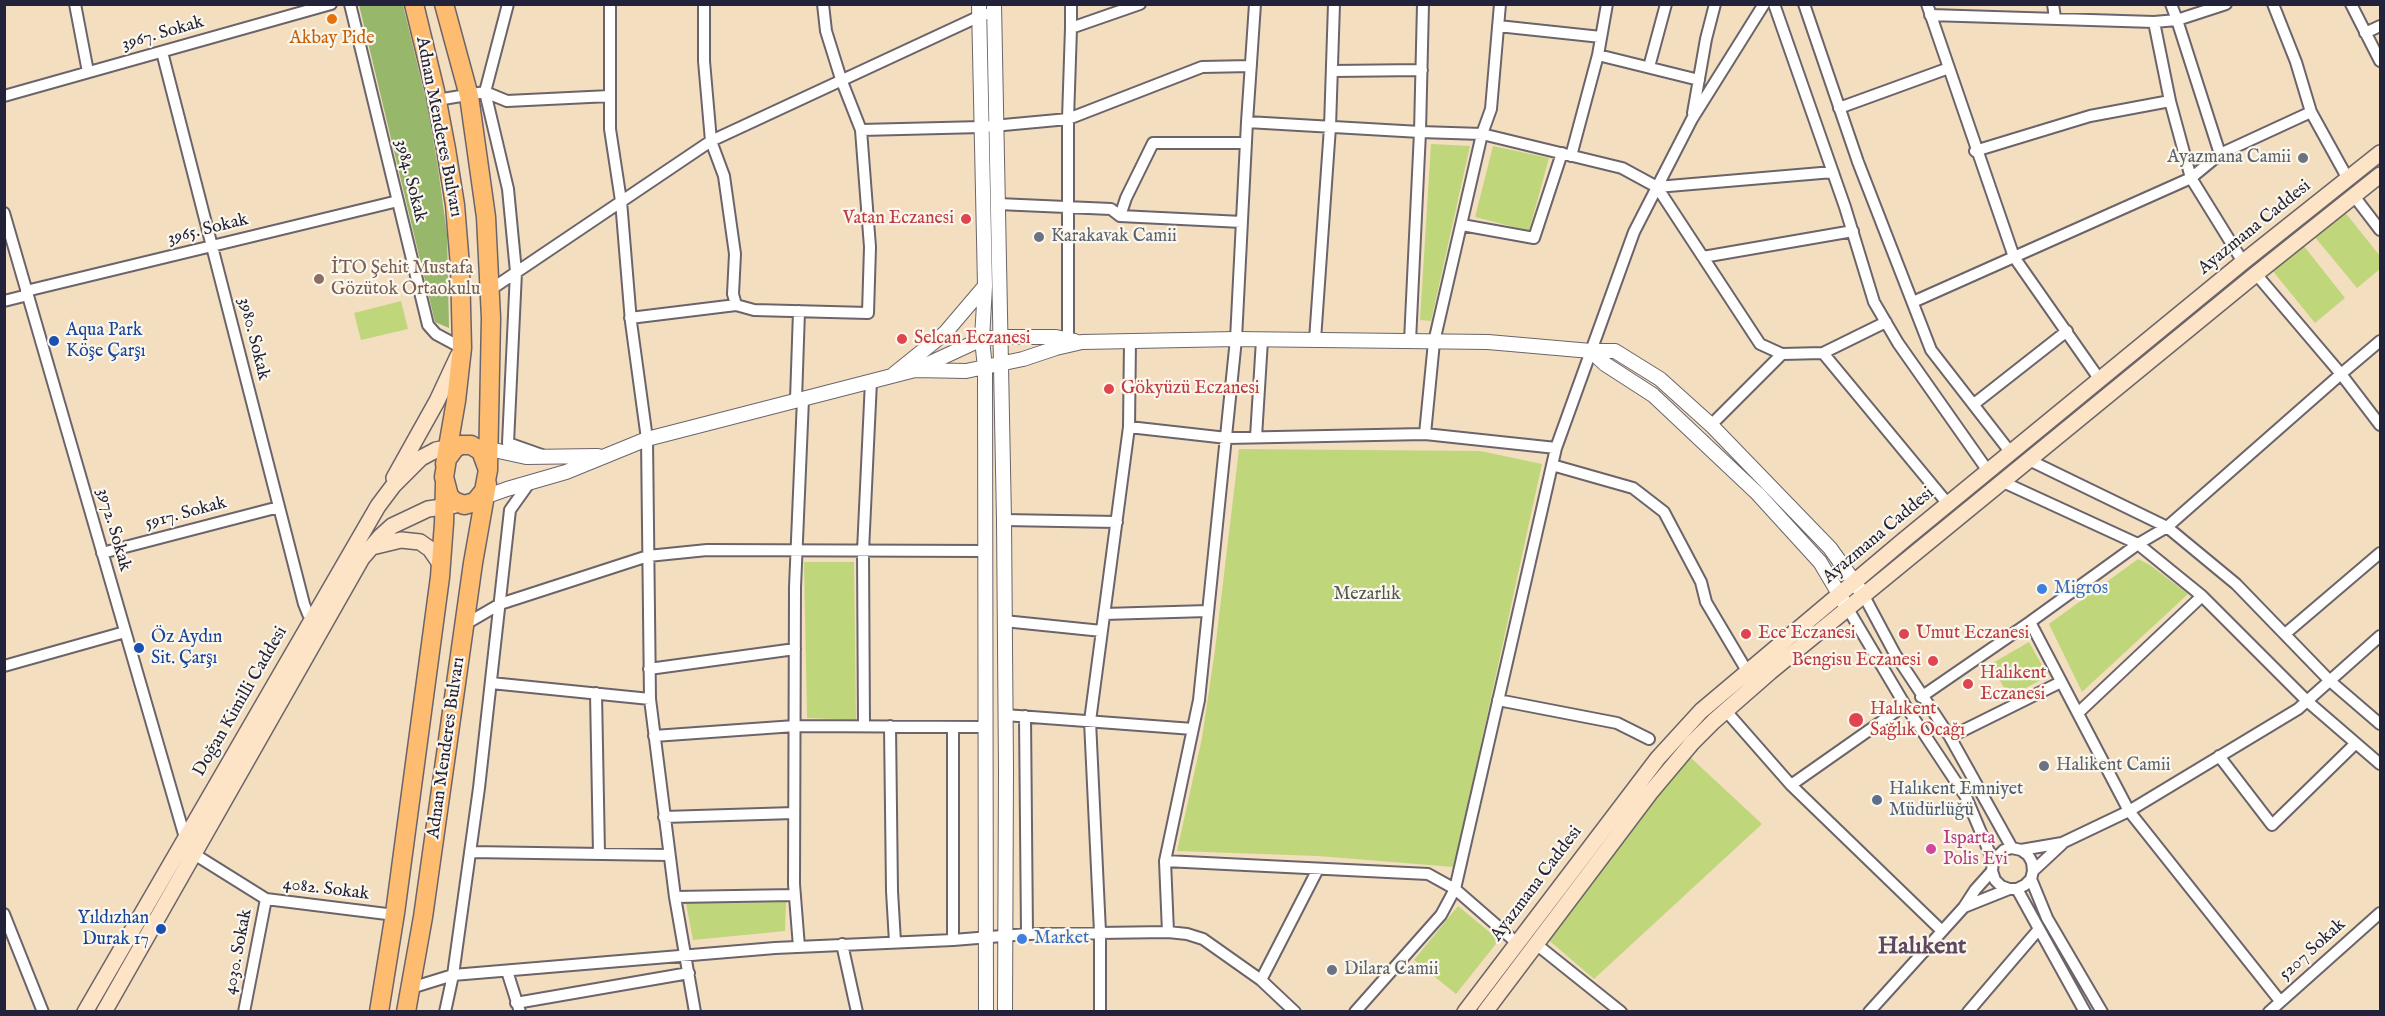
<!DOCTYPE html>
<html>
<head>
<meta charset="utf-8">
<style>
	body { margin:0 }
	#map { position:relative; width:2385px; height:1016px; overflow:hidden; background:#f3dec0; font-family:"IM FELL English",serif }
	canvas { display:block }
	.frame { position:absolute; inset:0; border:6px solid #22223b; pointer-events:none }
</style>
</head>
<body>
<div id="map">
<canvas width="2385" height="1016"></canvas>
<div class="frame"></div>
</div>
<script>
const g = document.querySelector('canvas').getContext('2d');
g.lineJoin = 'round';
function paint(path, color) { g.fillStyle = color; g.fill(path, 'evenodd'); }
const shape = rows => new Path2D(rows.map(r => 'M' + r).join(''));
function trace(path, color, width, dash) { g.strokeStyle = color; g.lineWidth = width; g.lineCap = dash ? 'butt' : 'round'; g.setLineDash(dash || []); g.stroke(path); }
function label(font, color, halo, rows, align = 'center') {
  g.font = font + ' "IM FELL English",serif'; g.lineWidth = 4.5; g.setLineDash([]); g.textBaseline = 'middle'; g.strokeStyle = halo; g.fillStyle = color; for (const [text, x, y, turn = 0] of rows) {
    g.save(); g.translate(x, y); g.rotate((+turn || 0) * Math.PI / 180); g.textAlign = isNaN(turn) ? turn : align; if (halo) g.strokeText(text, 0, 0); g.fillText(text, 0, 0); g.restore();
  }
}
const green = shape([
	[1431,144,1470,146,1431,321,1420,320],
	[1493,146,1549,158,1529,231,1475,217],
	[2344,211,2380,256,2380,269,2357,288,2314,236],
	[2303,245,2345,298,2315,323,2272,270],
	[401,301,408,329,361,340,354,313],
	[1239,449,1480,451,1542,464,1454,867,1318,856,1177,851,1202,738,1215,650],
	[2138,559,2150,565,2188,594,2082,692,2049,624],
	[804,562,854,562,856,720,807,718],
	[2029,642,2048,676,2009,697,1991,664],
	[1690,757,1762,824,1594,979,1545,937,1624,831],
	[786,902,785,931,693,940,686,903],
	[1458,906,1499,940,1456,994,1414,960]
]);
const forest = shape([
	[359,5,403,5,427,104,438,168,447,234,449,328,435,322]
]);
const minor = shape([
	[75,4,88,72],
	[350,4,428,325,436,334,462,348],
	[610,4,610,129,621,201,631,322,647,439,650,699,675,897,695,1012],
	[704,4,704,61,711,141,724,176,735,254,733,294,736,305],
	[1140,4,1071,28,1068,119,1202,67,1251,66],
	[1774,4,1845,207,1874,302,1898,343,1988,471],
	[1804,4,1858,162,1931,350,2011,453],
	[1927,4,2014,257,2100,380],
	[2053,4,2055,18],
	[2171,4,2177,20,2226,4],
	[2273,4,2296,62,2311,112],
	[2351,4,2380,61],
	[1930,15,2154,22,2170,101,2090,116,1975,151],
	[2154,22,2177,20,2220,154,2311,112,2348,179],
	[1498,26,1601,37],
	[1071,28,1071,4],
	[2365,33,2380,26],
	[162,52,304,604,308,614,316,624],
	[1598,55,1607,4],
	[1649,67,1666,4],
	[1332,71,1422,70],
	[485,92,508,189,516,272,508,443,542,455],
	[485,92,507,101,610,96],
	[4,96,331,4],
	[437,100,485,92,508,4],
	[2170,101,2191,178,2220,154],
	[1839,108,1949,68],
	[1693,113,1706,39,1715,4],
	[1247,122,1255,4],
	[861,130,982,127,1068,119,1068,339],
	[1571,156,1598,55,1699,80],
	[2354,196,2380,230],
	[998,204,1111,209,1120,216,1242,222],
	[4,213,188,848,194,854,266,899,395,915],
	[1120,216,1126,198,1153,143,1246,143],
	[1462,225,1534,238,1562,153],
	[1703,257,1853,231],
	[490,290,711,141,980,16,994,12],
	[26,291,398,201],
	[4,301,28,295],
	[1913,302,2191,178,2243,262],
	[630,318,736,305,754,310,868,313,870,247,861,130,841,79,826,31,823,4],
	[1886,322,1823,353,1948,504],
	[1315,340,1330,127,1334,4],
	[1410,341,1420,132,1482,134,1491,109,1500,4],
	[2380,341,2341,374,2380,425],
	[1823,353,1782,354,1760,344,1657,187,1833,172],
	[796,400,799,311],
	[1974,404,2067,331],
	[1711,425,1782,354],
	[1129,427,1227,438,1425,434,1556,448],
	[1425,434,1434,342,1482,134,1622,168,1657,187],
	[1256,437,1262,340],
	[2029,460,2167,527,2236,584,2330,681,2380,724],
	[1552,465,1633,488,1664,512,1701,582,1706,602,1747,671],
	[2003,482,2138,544,2202,596,2307,701,2380,764],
	[1004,520,1117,522],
	[102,553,279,507],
	[1864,596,1895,654,1950,737,2012,848],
	[1848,609,1905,705,1966,797,1993,861],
	[1104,614,1208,611],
	[1004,621,1102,631],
	[2030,622,2129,811,2280,1001],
	[464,625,500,604,648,556,707,550,985,551],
	[2285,634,2380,553],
	[4,666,125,632],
	[649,669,795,649],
	[491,683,650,699],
	[596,693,599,854],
	[1921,697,2030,622,2138,544,2167,527,2341,374,2256,274],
	[1498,700,1617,723,1649,739],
	[1726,711,1791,785,1942,931],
	[2078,713,2202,596],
	[1005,715,1193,729],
	[1025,716,1027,934],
	[864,726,863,551,871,381],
	[890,726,892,891,895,942],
	[654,736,795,726,985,727],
	[1950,737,2061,682],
	[2219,756,2272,825,2355,744],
	[1791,785,1905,705],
	[664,817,794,813],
	[2021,850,2062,843,2129,811,2298,709,2380,636],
	[470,852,669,855],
	[1165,861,1199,700,1236,339,1247,122,1420,132,1423,4],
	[2033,871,2062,844],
	[2031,879,2047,918,2102,1012],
	[2017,889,2085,1012],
	[675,897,795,895],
	[1964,907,2009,889,2017,889,2025,885,2031,879,2033,871,2032,862,2028,855,2021,850,2012,848,2004,850,1993,861,1992,871,1995,880,2001,886,2009,889],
	[4,914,43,1012],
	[1168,932,1165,861,1428,874,1455,889,1556,448,1634,232,1692,119,1764,4],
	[953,940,953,727],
	[842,944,857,1012],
	[1536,944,1621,1012],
	[799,947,794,884,795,587,803,399],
	[507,971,520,1012],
	[1261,980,1318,869],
	[411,988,453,975,775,948,953,940,1027,934,1168,932,1187,934,1203,939,1261,980,1295,1012],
	[516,1003,689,973],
	[244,1012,266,899],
	[445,1012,453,975,479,788,510,510,530,482],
	[1100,1012,1100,932,1090,721,1129,427,1130,341],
	[1355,1012,1441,915,1455,889,1517,943],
	[1869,1012,1964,907,1975,890,1992,871],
	[1968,1012,2039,929],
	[2269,1012,2380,913]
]);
const tertiary = shape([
	[979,4,985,286,982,339,985,368,986,1012],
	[994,4,1004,520,1006,769,1005,1012],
	[915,370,966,371,1023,359,1056,348,1082,342,1236,339,1488,342,1591,351],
	[894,374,945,333,985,286],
	[480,447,526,457,598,456],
	[479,499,507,489,566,472,647,439,915,370,982,339,1000,337,1056,337,1075,341],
	[1848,609,1820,562,1758,494,1653,395,1605,364,1591,351,1615,351,1660,379,1711,425,1830,548,1860,590]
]);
const secondary = shape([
	[394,478,437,401,458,356],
	[372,547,401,540,420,542,430,549,441,565],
	[85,1012,378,506,393,486,421,458,436,450,458,446],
	[104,1012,362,558,381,536,392,526,428,509,455,505],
	[1465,1012,1658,758,1701,711,1904,540,2243,262,2380,153],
	[1485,1012,1650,793,1692,743,1714,721,1770,672,2256,274,2380,175]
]);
const primary = shape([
	[414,4,435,91,446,149,455,205,460,266,462,348,456,401,445,464],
	[444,4,469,96,486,217,491,318,488,470],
	[461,445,471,445,481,451,488,470,484,491,475,502,464,505,454,501,449,496,444,477,447,459,455,448,461,445],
	[379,1012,395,913,440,577,444,523,445,483],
	[406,1012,423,917,473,563,487,484]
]);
const markers = [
	[332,19,6,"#e8710a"],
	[2303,158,6,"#6b7280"],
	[966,219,6,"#e0444e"],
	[1039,237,6,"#6b7280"],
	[319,279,6,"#8d6e63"],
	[902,339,6,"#e0444e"],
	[54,341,6,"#1a4fb4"],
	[1109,389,6,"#e0444e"],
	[2042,589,6,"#3f7fe0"],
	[1746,634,6,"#e0444e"],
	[1904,634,6,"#e0444e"],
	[139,648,6,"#1a4fb4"],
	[1933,661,6,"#e0444e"],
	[1968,684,6,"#e0444e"],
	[1856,720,8,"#e0444e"],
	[2044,766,6,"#6b7280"],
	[1877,800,6,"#5c6f8a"],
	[1931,849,6,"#d1479c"],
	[161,929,6,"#1a4fb4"],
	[1022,939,6,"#3f7fe0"],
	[1332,970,6,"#6b7280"]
];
const streetNames = [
	["3967. Sokak",163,34,-16],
	["Adnan Menderes Bulvarı",438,127,79],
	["3984. Sokak",410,181,76],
	["Ayazmana Caddesi",2255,228,-39],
	["3965. Sokak",208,230,-14],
	["3980. Sokak",253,339,76],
	["5917. Sokak",186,514,-15],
	["3972. Sokak",113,530,74],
	["Ayazmana Caddesi",1879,536,-40],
	["Doğan Kimilli Caddesi",241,702,-60],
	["Adnan Menderes Bulvarı",447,748,-82],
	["Ayazmana Caddesi",1537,884,-53],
	["4082. Sokak",326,890,7],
	["5207 Sokak",2313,950,-42],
	["4030. Sokak",239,952,-79]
];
const foodNames = [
	["Akbay Pide",332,39]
];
const worshipNames = [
	["Ayazmana Camii",2291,158,"right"],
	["Karakavak Camii",1051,237],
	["Halikent Camii",2056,766],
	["Dilara Camii",1344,970]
];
const healthNames = [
	["Vatan Eczanesi",954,219,"right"],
	["Selcan Eczanesi",914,339],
	["Gökyüzü Eczanesi",1121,389],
	["Ece Eczanesi",1758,634],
	["Umut Eczanesi",1916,634],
	["Bengisu Eczanesi",1921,661,"right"],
	["Halıkent",1980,674],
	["Eczanesi",1980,695],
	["Halıkent",1870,710],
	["Sağlık Ocağı",1870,731]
];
const educationNames = [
	["İTO Şehit Mustafa",331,269],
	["Gözütok Ortaokulu",331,290]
];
const transitNames = [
	["Aqua Park",66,331],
	["Köşe Çarşı",66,352],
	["Öz Aydın",151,638],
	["Sit. Çarşı",151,659],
	["Yıldızhan",149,919,"right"],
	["Durak 17",149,940,"right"]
];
const shopNames = [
	["Migros",2054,589],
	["Market",1034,939]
];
const parkNames = [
	["Mezarlık",1367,595]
];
const serviceNames = [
	["Halıkent Emniyet",1889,790],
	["Müdürlüğü",1889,811]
];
const hotelNames = [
	["Isparta",1943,839],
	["Polis Evi",1943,860]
];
const districtNames = [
	["Halıkent",1922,948]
];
paint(green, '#bfd67a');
paint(forest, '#97b76a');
trace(minor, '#6b646a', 14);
trace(tertiary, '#6b646a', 16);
trace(secondary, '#6b646a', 18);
trace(primary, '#6b646a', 21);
trace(minor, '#fff', 10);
trace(tertiary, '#fff', 14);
trace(secondary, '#fee4c6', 15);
trace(primary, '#fdbc70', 18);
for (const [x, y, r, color] of markers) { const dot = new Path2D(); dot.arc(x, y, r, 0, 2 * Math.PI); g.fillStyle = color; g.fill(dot); trace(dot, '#fbf7ec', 2); }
label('18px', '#22223b', '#fbf7ec', streetNames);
label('18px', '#c56008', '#fbf7ec', foodNames);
label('18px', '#5b616d', '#fbf7ec', worshipNames, 'left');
label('18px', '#be3a42', '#fbf7ec', healthNames, 'left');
label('18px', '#785e54', '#fbf7ec', educationNames, 'left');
label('18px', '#164399', '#fbf7ec', transitNames, 'left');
label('18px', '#366cbe', '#fbf7ec', shopNames, 'left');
label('18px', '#51584e', '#fbf7ec', parkNames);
label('18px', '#4e5e75', '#fbf7ec', serviceNames, 'left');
label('18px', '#b23c85', '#fbf7ec', hotelNames, 'left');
label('bold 24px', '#5f485f', '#fbf7ec', districtNames);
</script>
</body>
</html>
